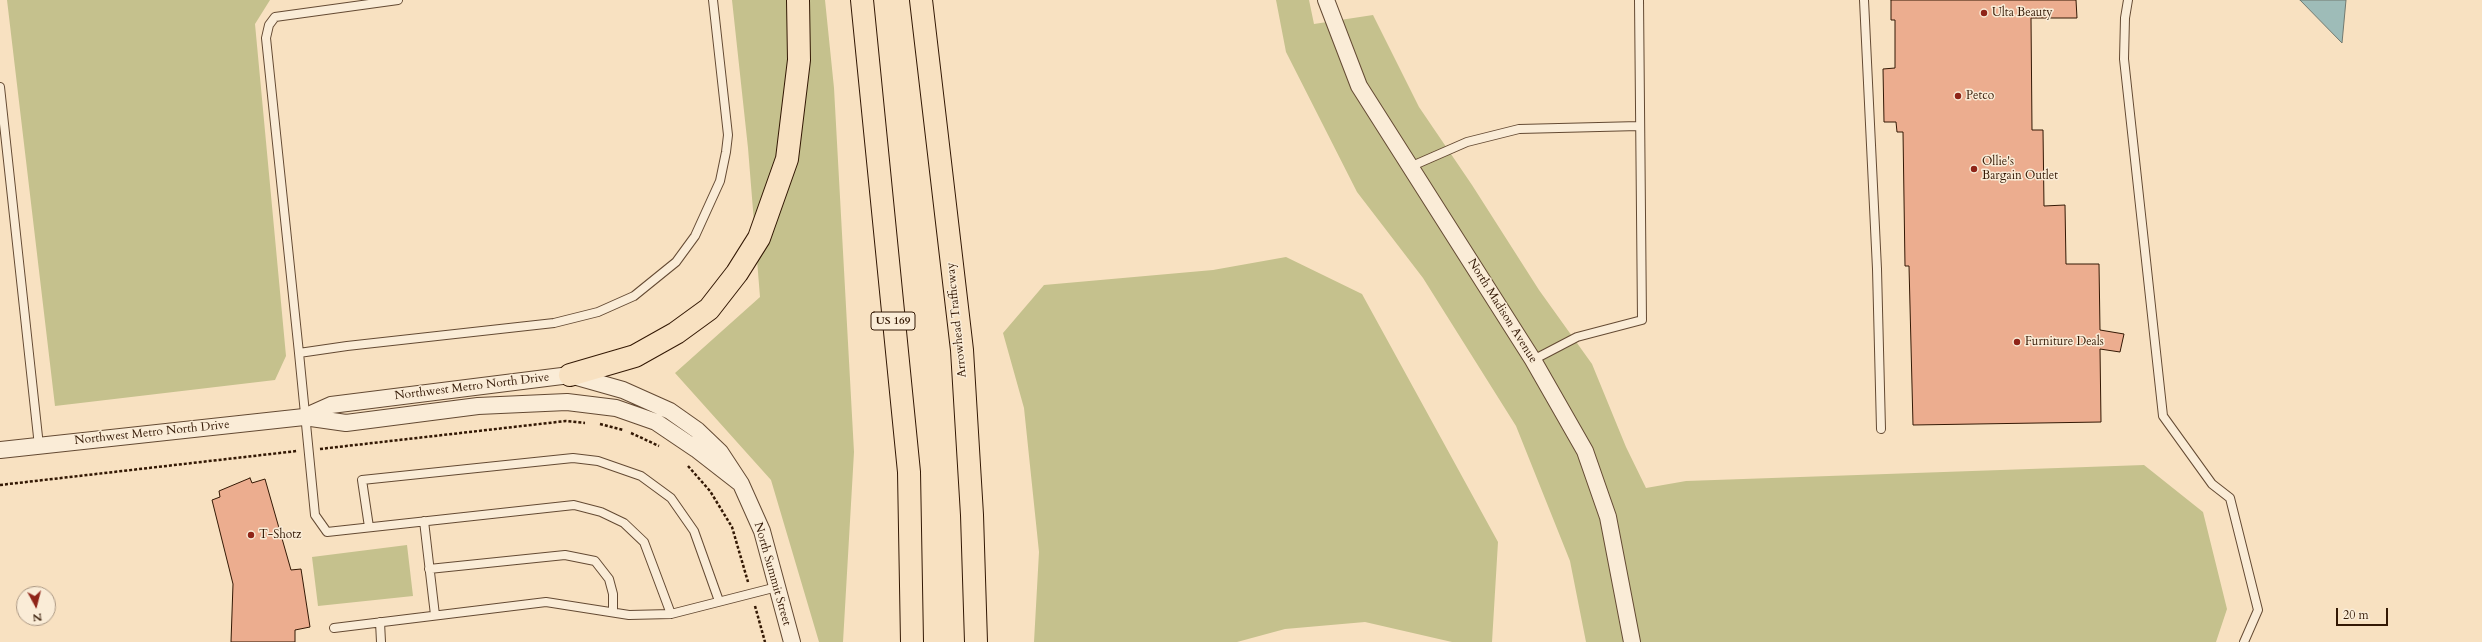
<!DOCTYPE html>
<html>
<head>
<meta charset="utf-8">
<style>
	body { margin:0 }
	#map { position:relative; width:2482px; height:642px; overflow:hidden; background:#f8e1c1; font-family:Cardo,serif }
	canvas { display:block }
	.north { position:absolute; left:16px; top:586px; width:40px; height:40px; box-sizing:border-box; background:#faecd7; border:1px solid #aa9783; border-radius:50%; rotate:173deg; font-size:11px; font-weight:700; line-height:16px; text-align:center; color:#331804 }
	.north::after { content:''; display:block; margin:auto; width:14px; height:18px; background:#8f2418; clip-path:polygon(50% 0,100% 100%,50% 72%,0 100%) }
	.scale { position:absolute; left:2336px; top:608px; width:52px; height:18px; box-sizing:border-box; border:2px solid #331804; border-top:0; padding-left:5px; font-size:12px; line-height:14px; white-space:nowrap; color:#331804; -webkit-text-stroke:3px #faecd7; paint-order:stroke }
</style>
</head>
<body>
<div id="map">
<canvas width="2482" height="642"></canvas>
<div class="north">N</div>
<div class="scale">20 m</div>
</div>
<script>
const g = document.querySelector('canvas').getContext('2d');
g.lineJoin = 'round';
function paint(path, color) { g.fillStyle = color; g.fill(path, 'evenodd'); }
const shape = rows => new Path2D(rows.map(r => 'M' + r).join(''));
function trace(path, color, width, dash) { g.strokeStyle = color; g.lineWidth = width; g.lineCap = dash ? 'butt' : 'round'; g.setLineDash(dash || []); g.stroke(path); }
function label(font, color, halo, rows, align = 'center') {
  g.font = font + ' Cardo,serif'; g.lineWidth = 3; g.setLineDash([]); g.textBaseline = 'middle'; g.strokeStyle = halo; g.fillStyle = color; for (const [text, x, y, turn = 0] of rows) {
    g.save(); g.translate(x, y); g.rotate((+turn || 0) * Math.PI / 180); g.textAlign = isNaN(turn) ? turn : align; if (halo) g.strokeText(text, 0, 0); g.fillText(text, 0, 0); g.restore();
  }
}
const green = shape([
	[7,0,270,0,255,24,286,356,275,380,55,406],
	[732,0,825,0,834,88,854,452,843,642,819,642,771,480,675,373,760,297,748,148],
	[1276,0,1309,0,1314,24,1373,15,1419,107,1472,185,1539,290,1592,364,1626,447,1646,488,1686,481,2144,465,2203,512,2227,609,2216,642,1586,642,1570,561,1516,426,1423,278,1357,192,1286,52],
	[1286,257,1362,294,1498,542,1492,642,1452,642,1365,622,1285,629,1237,642,1034,642,1039,552,1024,408,1003,333,1044,285,1213,270],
	[407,545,413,596,318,606,312,557]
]);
const water = shape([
	[2300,0,2346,0,2342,43,2300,0]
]);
const building = shape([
	[1891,0,2076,0,2077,18,2031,18,2032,130,2043,130,2044,206,2065,205,2066,264,2099,264,2100,330,2124,334,2120,352,2100,349,2101,422,1913,425,1909,266,1905,266,1903,132,1897,132,1896,122,1884,122,1883,69,1895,68,1895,20,1891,20,1891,0],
	[250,478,252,483,265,479,291,570,301,569,310,627,295,630,295,642,231,642,233,584,212,500,220,497,219,491,250,478]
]);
const path = shape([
	[600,424,623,430],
	[631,433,659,446],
	[320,449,566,421,585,423],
	[688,466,710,491,732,527,748,582],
	[0,485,297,451],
	[755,606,765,642]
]);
const lane = shape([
	[1864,0,1877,269,1881,429],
	[2128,0,2125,18,2124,59,2163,416,2212,484,2230,498,2258,610,2244,642],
	[0,87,39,446],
	[1412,166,1467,142,1519,129,1639,126],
	[299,353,266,38,269,25,275,17,398,0],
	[1533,360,1577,337,1642,320,1639,0],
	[424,521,435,615],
	[369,527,362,480,573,458,598,461,641,476,671,498,694,531,719,601],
	[429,569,565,555,595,561,609,579,613,594,613,612],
	[671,614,644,542,624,523,601,512,574,505,327,532,315,515,299,353,347,346,554,323,598,312,634,296,676,262,695,236,720,181,726,152,728,135,713,0],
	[380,622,381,642],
	[334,628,546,602,629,615,671,614,777,587]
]);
const street = shape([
	[1326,0,1359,86,1533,360,1585,451,1608,517,1632,642],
	[304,417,331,405,570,375,623,390,670,411,697,430,720,452,741,484,762,531,792,642],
	[0,450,304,417,346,423,478,406,567,402,616,408,656,422,696,449,741,484]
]);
const highway = shape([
	[862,0,909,472,912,642],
	[921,0,962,350,972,515,976,642],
	[570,375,635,356,676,333,709,309,737,273,759,238,787,159,799,60,798,0]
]);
const markers = [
	[1984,13,4,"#8f2418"],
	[1958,96,4,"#8f2418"],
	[1974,169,4,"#8f2418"],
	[2017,342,4,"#8f2418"],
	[251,535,4,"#8f2418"]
];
const shields = [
	[893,321,44]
];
const shieldNames = [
	["US 169",893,321]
];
const poiNames = [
	["Ulta Beauty",1992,13],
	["Petco",1966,96],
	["Ollie's",1982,162],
	["Bargain Outlet",1982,176],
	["Furniture Deals",2025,342],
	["T-Shotz",259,535]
];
const streetNames = [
	["North Madison Avenue",1502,311,58],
	["Arrowhead Trafficway",957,320,-96],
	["Northwest Metro North Drive",472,387,-7],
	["Northwest Metro North Drive",152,433,-6],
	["North Summit Street",772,574,74]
];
paint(green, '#c5c18d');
paint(water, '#9ebcb8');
trace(water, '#737a70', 1);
paint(building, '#ecad8f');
trace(building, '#331804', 1);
trace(lane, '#644a33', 10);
trace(street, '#644a33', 18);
trace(highway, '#331804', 24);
trace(path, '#331804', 2.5, [3, 2]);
trace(lane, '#faecd7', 8);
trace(street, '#faecd7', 16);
trace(highway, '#f8e1c1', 22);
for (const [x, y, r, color] of markers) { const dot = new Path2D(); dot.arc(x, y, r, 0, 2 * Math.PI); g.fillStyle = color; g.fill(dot); trace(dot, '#faecd7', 1.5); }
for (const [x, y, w] of shields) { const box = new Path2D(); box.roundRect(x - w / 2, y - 9, w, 18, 3); g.fillStyle = '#faecd7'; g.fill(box); trace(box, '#331804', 1); }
label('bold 11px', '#331804', null, shieldNames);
label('12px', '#331804', '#faecd7', poiNames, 'left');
label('12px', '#331804', '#faecd7', streetNames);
</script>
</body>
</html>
